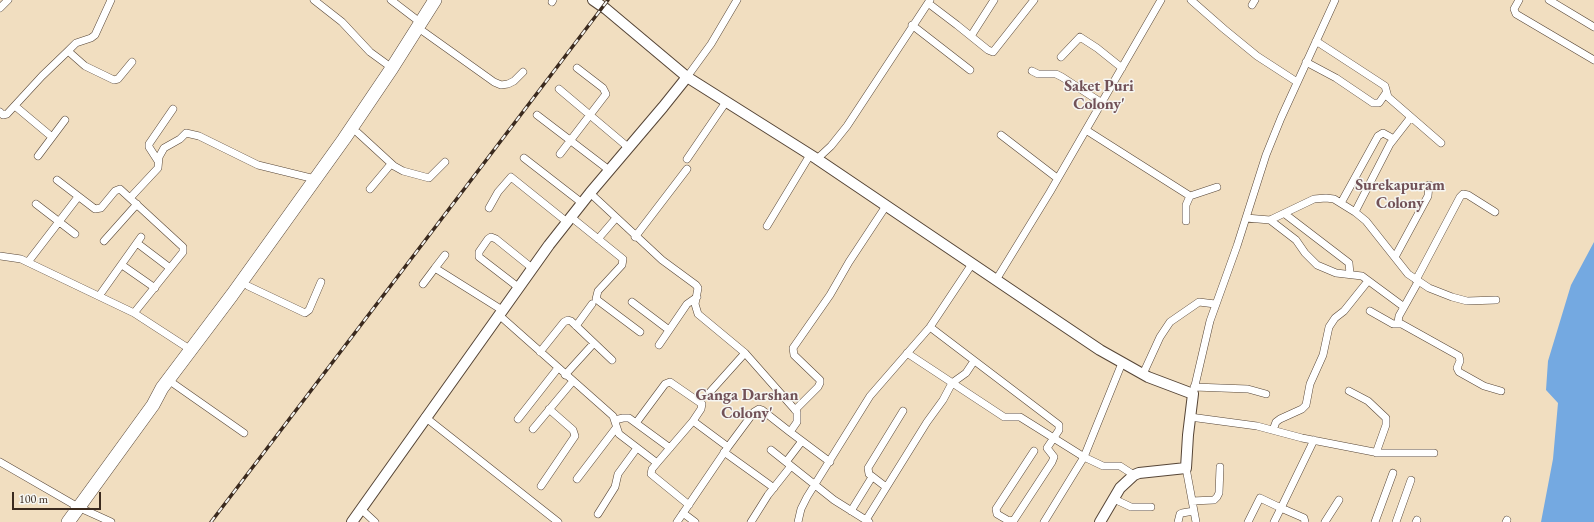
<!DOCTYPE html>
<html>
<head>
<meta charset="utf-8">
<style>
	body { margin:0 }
	#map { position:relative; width:1594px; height:522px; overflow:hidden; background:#f1dec0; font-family:"EB Garamond",serif }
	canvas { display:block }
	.scale { position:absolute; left:12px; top:492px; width:89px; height:18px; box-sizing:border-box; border:2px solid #3b2a1e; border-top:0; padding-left:5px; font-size:12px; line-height:14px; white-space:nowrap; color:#3b2a1e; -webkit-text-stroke:3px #f6f6f2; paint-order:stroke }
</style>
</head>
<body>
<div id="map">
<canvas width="1594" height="522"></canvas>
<div class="scale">100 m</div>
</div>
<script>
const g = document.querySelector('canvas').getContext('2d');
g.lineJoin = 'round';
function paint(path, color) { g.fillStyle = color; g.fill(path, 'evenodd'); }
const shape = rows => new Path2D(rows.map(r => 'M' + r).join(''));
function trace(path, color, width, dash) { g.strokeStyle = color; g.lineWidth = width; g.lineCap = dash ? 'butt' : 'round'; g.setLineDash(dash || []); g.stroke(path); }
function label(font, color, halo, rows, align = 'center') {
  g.font = font + ' "EB Garamond",serif'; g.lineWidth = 3; g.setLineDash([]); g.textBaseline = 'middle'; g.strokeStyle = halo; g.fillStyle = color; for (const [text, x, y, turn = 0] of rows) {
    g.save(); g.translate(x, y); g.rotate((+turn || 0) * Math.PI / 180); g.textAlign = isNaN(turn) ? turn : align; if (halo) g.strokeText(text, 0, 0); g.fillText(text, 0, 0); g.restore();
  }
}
const water = shape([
	[1594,242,1594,522,1541,522,1553,459,1558,403,1546,390,1548,361,1571,285]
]);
const street = shape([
	[314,0,342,22,370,52,392,68],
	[391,0,421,23],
	[1191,0,1224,29,1257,56,1297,82],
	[1519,0,1514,9,1516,14,1594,60],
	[1549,0,1594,27],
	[552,2,553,0],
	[928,3,957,25,988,50,993,52,1034,0],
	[1252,5,1255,0],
	[0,8,8,0],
	[912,25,970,70],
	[424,32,494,82,501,85,508,84,514,81,523,72],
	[971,36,994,0],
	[1316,41,1385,86,1388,97,1441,143],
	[68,51,85,66,114,80,118,79,132,62],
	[1061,57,1080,37,1097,48,1122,68],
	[1306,62,1336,78,1373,103,1379,103,1386,93],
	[1032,71,1038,74,1056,74,1062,77,1102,103],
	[687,77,711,44,737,0],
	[559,89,629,148],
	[15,106,52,137],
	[0,112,3,115,7,114,42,76,68,51,76,43,91,38,95,35,111,0],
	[537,115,609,170],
	[1086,130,1190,196,1217,187],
	[358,133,394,166,403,171,429,178,445,162],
	[1001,135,1057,178],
	[560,154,606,94,603,88,577,68],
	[38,156,65,120],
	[524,158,582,203],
	[687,159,726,102],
	[817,159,831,146,847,126,930,0],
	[158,161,149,147,149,144,173,109],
	[57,180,95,209,101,208,115,191,120,189,183,247,183,252,134,313],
	[370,189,391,164],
	[590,193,662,260,696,285,698,288,695,304,698,314,745,353,797,412,797,422,790,432,830,462],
	[130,198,158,168,159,157,164,148,180,139,186,133,199,136,258,165,315,179],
	[1341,203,1378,136,1383,133,1394,139],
	[36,204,75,234],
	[489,208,498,192,511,177,567,222],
	[1355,212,1390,144,1411,117],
	[1285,214,1349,263,1350,274],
	[571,217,623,259,622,265,598,291,596,299,640,332],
	[1246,218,1270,220,1314,199,1326,198,1334,199,1355,212,1366,221,1408,274,1429,288,1452,297,1467,301,1496,300],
	[1270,220,1296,240,1305,253,1317,265,1336,273,1362,276,1404,307],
	[1186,221,1186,205,1190,196],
	[767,226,810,155],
	[635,237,687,169],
	[598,239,616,218],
	[104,241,137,204],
	[137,243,170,268],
	[0,256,21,259,134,313,191,350],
	[1395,257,1428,196,1429,185],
	[28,262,78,197],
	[122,265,155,288],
	[435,268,445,255],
	[996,280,1050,192,1161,0],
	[1416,280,1460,197,1463,194,1468,195,1495,212],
	[1418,282,1399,316,1398,322,1459,356,1460,361,1457,368,1459,372,1484,386,1501,391],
	[423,284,435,268,502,310],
	[248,286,305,313,309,310,321,282],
	[518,287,479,257,479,252,488,239,491,237,496,239,532,268],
	[99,296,141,237],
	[632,302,669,330],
	[1370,311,1393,324,1400,324],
	[499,315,613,416,619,434,657,463,693,421,728,447],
	[576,326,592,304],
	[930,327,1059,425,1059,430,1047,448,1054,457,1052,462,1014,520,1009,521,997,514,996,509,1034,451],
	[659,345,687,304,697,297],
	[540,352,564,322,568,320,571,321,612,360],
	[907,353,1004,417,1020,417,1084,457,1103,466,1120,466,1134,475],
	[1143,374,1160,337,1170,322,1199,302,1215,304],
	[565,375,594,343],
	[174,384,244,433],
	[1194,387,1248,389,1266,394],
	[1349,391,1368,401,1386,418,1386,425,1376,453],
	[710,392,745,353],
	[1193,394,1210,321,1237,246,1266,155,1281,118,1335,0],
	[795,410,818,387,820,383,820,380,794,355,793,348,830,295,849,262,886,206],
	[425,417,558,522],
	[1190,417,1257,426,1302,438,1379,453,1434,453],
	[518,419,558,368],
	[615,420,623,418,629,418,670,448],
	[636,423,665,384,670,382,702,404,701,409,693,421],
	[533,429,573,381],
	[1273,430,1276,422,1280,419,1302,409,1306,405,1310,384,1323,355,1329,327,1335,318,1344,311,1368,281],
	[771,450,834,500,869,522],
	[724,452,774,488],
	[0,462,78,507,111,522],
	[786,462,802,441],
	[657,463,652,469,651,474,689,505],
	[1186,468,1196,522],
	[577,479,616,428],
	[541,486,575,436,573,430,549,409],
	[886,487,869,474,868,468,903,411],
	[1114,499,1131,507,1151,507],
	[1192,501,1214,500,1217,497,1219,493,1220,467],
	[361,509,375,522],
	[851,511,872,477],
	[683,513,695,522],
	[598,514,615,487,618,474,637,448],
	[866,520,927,422,943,400,952,383,966,373,974,361],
	[677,522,728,447,754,412,759,409,762,410,790,432],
	[751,522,768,495,791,466],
	[798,522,801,509,807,497,870,396,930,327,972,264],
	[1044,522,1084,457,1122,363],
	[1178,522,1180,514,1182,513,1194,511],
	[1248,522,1260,498,1281,508,1274,522],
	[1305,522,1304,518,1281,508,1314,440],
	[1325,522,1339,500],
	[1375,522,1393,473],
	[1396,522,1411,480],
	[1416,522,1417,520],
	[1506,522,1507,520]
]);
const secondary = shape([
	[593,0,606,9,687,77,817,159,1045,313,1100,350,1148,377,1193,394,1188,435,1186,468,1139,473,1134,475,1120,488,1100,522],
	[352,522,549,245,590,193,663,107,687,77]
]);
const highway = shape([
	[68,522,153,405,162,388,232,295,344,139,392,68,435,0]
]);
const rail = shape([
	[211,522,608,0]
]);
const neighbourhoodNames = [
	["Saket Puri",1099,87],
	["Colony'",1099,105],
	["Surekapuram",1400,186],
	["Colony",1400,204],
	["Ganga Darshan",747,396],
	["Colony'",747,414]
];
paint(water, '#74a9e1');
trace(street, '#564536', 8);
trace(secondary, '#564536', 12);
trace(highway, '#564536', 14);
trace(street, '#fff', 7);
trace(secondary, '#fff', 10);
trace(highway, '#fff', 13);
trace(rail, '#3b2a1e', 3.5);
trace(rail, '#f6f6f2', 2, [6]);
label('bold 16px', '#715157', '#f6f6f2', neighbourhoodNames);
</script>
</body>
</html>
